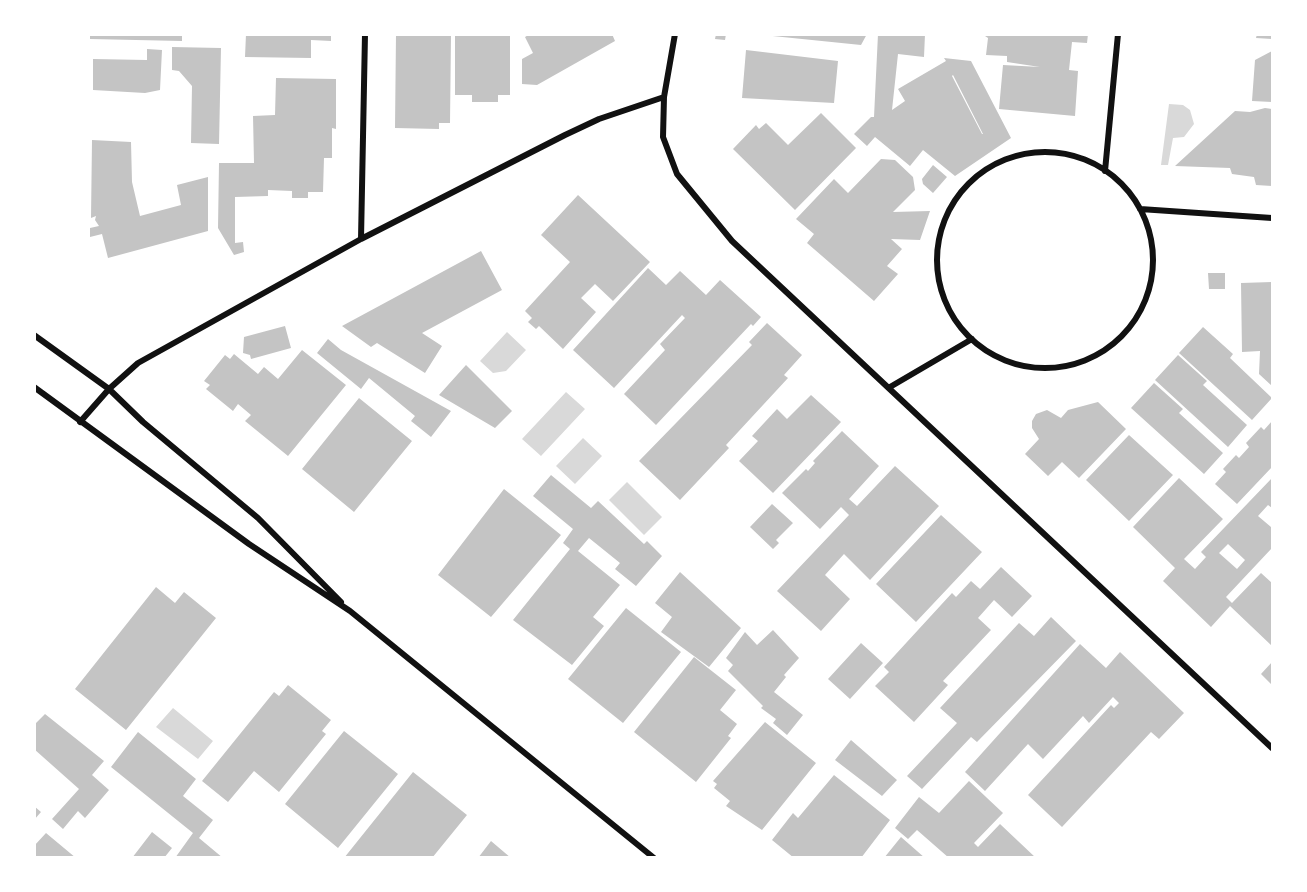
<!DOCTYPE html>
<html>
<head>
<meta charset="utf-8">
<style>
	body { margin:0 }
	#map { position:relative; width:1307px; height:892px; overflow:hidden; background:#fff; font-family:Mulish,sans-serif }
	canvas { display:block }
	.frame { position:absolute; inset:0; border:36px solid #fff; pointer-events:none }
</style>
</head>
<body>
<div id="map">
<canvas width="1307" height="892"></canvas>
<div class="frame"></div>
</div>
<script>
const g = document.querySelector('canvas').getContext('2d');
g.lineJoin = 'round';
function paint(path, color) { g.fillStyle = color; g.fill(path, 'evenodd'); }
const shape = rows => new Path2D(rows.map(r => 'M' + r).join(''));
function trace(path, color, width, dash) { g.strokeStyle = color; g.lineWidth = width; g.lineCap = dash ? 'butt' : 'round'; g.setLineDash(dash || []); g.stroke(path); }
const water = shape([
	[1169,104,1183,105,1190,110,1194,124,1184,137,1173,138,1168,165,1161,165],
	[507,332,526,350,506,371,493,373,480,361],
	[566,392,585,409,541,456,522,439],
	[583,438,602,456,575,484,556,466],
	[627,482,662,517,644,535,609,500],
	[173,708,213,741,198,759,156,727]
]);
const building = shape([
	[90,34,182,34,182,41,90,39],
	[246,34,331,34,331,41,311,40,311,58,245,57],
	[396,34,451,34,450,123,439,123,439,129,395,128],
	[455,34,510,34,510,95,498,95,498,102,472,102,472,95,455,95],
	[530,34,612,34,615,41,537,85,522,84,522,59,533,53,525,37],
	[716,34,726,34,725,40,715,39],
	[753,34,867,34,861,45],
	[878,34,925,34,924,57,898,54,892,110,905,101,898,89,946,61,944,58,971,61,1011,138,955,176,923,150,910,166,875,137,867,146,854,134,871,117,874,117],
	[953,75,983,134,982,134,952,76],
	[982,34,1088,34,1087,43,1072,42,1069,70,1078,71,1075,116,999,109,1003,65,1040,67,1007,62,1007,56,986,55,988,38],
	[1257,34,1272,34,1272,39,1256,38],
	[172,47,221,48,219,144,191,143,192,86,179,71,172,70],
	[147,49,162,50,160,90,145,93,93,90,93,59,147,60],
	[746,50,838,61,834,103,742,98],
	[1272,51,1272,102,1252,101,1255,60],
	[276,78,336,79,336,129,332,128,332,158,324,158,323,192,308,192,308,198,292,198,292,191,268,190,268,196,235,197,235,243,243,242,244,252,234,255,218,228,219,163,254,163,253,116,275,115],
	[1265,108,1272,109,1272,186,1256,185,1254,177,1232,174,1230,168,1175,166,1235,111,1250,112],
	[821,113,856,148,795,210,733,149,756,125,759,129,766,123,788,145],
	[92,140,131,142,132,182,140,216,181,205,177,185,208,177,208,231,108,258,102,234,90,237,90,228,99,226,95,220,96,216,91,218],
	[881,159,895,160,913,177,915,190,893,212,930,211,920,240,891,239,902,249,887,266,898,274,874,301,807,243,814,234,796,219,834,179,848,193],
	[933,165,947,177,933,193,923,184,922,179],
	[578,195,650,262,613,301,595,284,581,298,596,312,563,349,539,326,536,329,528,322,532,318,525,311,570,262,541,235],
	[481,251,502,290,422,333,442,346,425,373,377,343,371,347,342,326],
	[648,268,666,285,680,271,706,295,720,280,761,317,753,326,751,324,656,425,624,394,665,350,660,344,685,318,682,315,614,388,573,350],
	[1208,273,1225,273,1225,289,1209,289],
	[1272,282,1272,386,1259,374,1260,351,1242,352,1241,283],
	[767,323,802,355,784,375,788,378,726,445,729,448,680,500,639,461,752,345,749,342],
	[285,326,291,348,251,359,250,355,243,353,244,337],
	[1203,327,1233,354,1230,358,1272,398,1252,420,1179,353],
	[328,339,341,350,451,411,431,437,411,421,415,416,369,378,361,389,317,353],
	[302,350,346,385,288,456,245,421,251,415,238,404,233,411,206,389,210,385,204,381,225,355,230,359,234,354,258,374,264,367,278,379],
	[1178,355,1207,381,1203,385,1247,425,1228,447,1155,380],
	[466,365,512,411,495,428,439,395],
	[1154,383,1183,409,1179,413,1223,453,1204,474,1131,408],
	[811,395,841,422,773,493,739,461,758,441,752,436,777,409,787,419],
	[359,398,412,441,354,512,302,469],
	[1098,402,1126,429,1079,478,1062,462,1048,476,1025,454,1039,439,1032,428,1032,421,1036,414,1047,410,1061,418,1068,410],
	[1272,421,1272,467,1237,504,1215,484,1226,472,1223,469,1236,455,1239,458,1249,447,1246,443,1261,427,1264,430],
	[842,431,879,466,849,499,857,506,895,466,939,506,870,580,844,554,825,575,850,599,821,631,777,591,849,515,841,507,820,529,782,493,806,469,808,471,815,463,813,461],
	[1129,435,1173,475,1129,521,1086,480],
	[551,475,591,508,598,501,644,544,647,541,662,556,636,586,615,569,620,563,589,538,578,551,620,585,593,617,604,626,572,665,513,620,570,549,563,543,573,529,533,496],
	[1179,478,1223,519,1184,559,1195,569,1206,557,1201,552,1272,478,1272,508,1268,505,1258,516,1271,527,1272,525,1272,548,1226,597,1232,603,1261,573,1272,583,1272,646,1230,606,1211,627,1163,581,1175,568,1133,527],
	[1228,544,1245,560,1237,569,1219,553],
	[504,489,561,535,491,617,438,575],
	[772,504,793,523,776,540,779,543,773,549,750,527],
	[941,515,982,552,916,622,876,584],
	[1001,567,1032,596,1012,617,994,600,978,618,991,630,943,681,948,685,914,722,875,686,889,672,884,667,952,593,956,597,971,581,980,589],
	[680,572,741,628,709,667,661,632,672,617,655,603],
	[156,587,175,603,184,592,216,618,126,730,75,689],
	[626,608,681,652,623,723,568,679],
	[1051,617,1076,641,977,742,971,737,922,789,907,776,957,723,940,708,1019,623,1034,636],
	[773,630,799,658,784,675,786,677,774,692,803,715,787,735,773,723,776,719,761,708,763,706,728,671,733,665,726,658,745,632,757,645],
	[861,643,883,663,850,699,828,679],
	[1080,644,1106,668,1120,652,1184,713,1159,739,1151,732,1062,827,1028,795,1111,705,1114,708,1119,703,1113,697,1089,723,1083,716,1043,759,1028,744,985,791,965,772],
	[694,657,736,690,720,710,737,724,728,736,731,738,696,782,634,732],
	[1272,662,1272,685,1261,674],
	[288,685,331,720,322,731,326,734,279,792,254,771,228,802,202,781,274,692,279,696],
	[45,714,104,761,92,775,109,790,85,818,78,811,63,829,52,819,79,789,34,749,34,721,36,723],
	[765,722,816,763,762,830,726,806,730,801,714,788,717,784,713,781],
	[344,731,398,774,338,848,285,804],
	[138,732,196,779,183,796,213,820,199,838,223,858,175,858,193,833,111,767],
	[851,740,897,780,882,796,835,760],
	[413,772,467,815,432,858,344,858],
	[834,775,890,820,861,858,794,858,772,840,793,813,798,818],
	[969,781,1003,813,974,843,978,847,1000,824,1036,858,949,858,917,830,908,839,895,828,919,797,939,813],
	[34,806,41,812,34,820],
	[152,832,172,848,164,858,132,858],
	[46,833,76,858,34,858,34,846],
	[901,837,925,858,884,858],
	[491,841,511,858,478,858]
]);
const minor = shape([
	[664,97,675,34],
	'937 260a108 108 0 1 1 216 0a108 108 0 1 1-216 0Z',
	[1105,171,1118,34],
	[1140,209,1272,218],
	[361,239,365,34],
	[34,335,109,389,143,422,258,518,341,602],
	[34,387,249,544,350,611,654,858],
	[890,387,972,339],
	[80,422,109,389,138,363,361,239,565,135,599,119,664,97,663,137,677,174,732,241,1272,748]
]);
paint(water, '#d9d9d9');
paint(building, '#c4c4c4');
trace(minor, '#111', 6);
</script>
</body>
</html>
